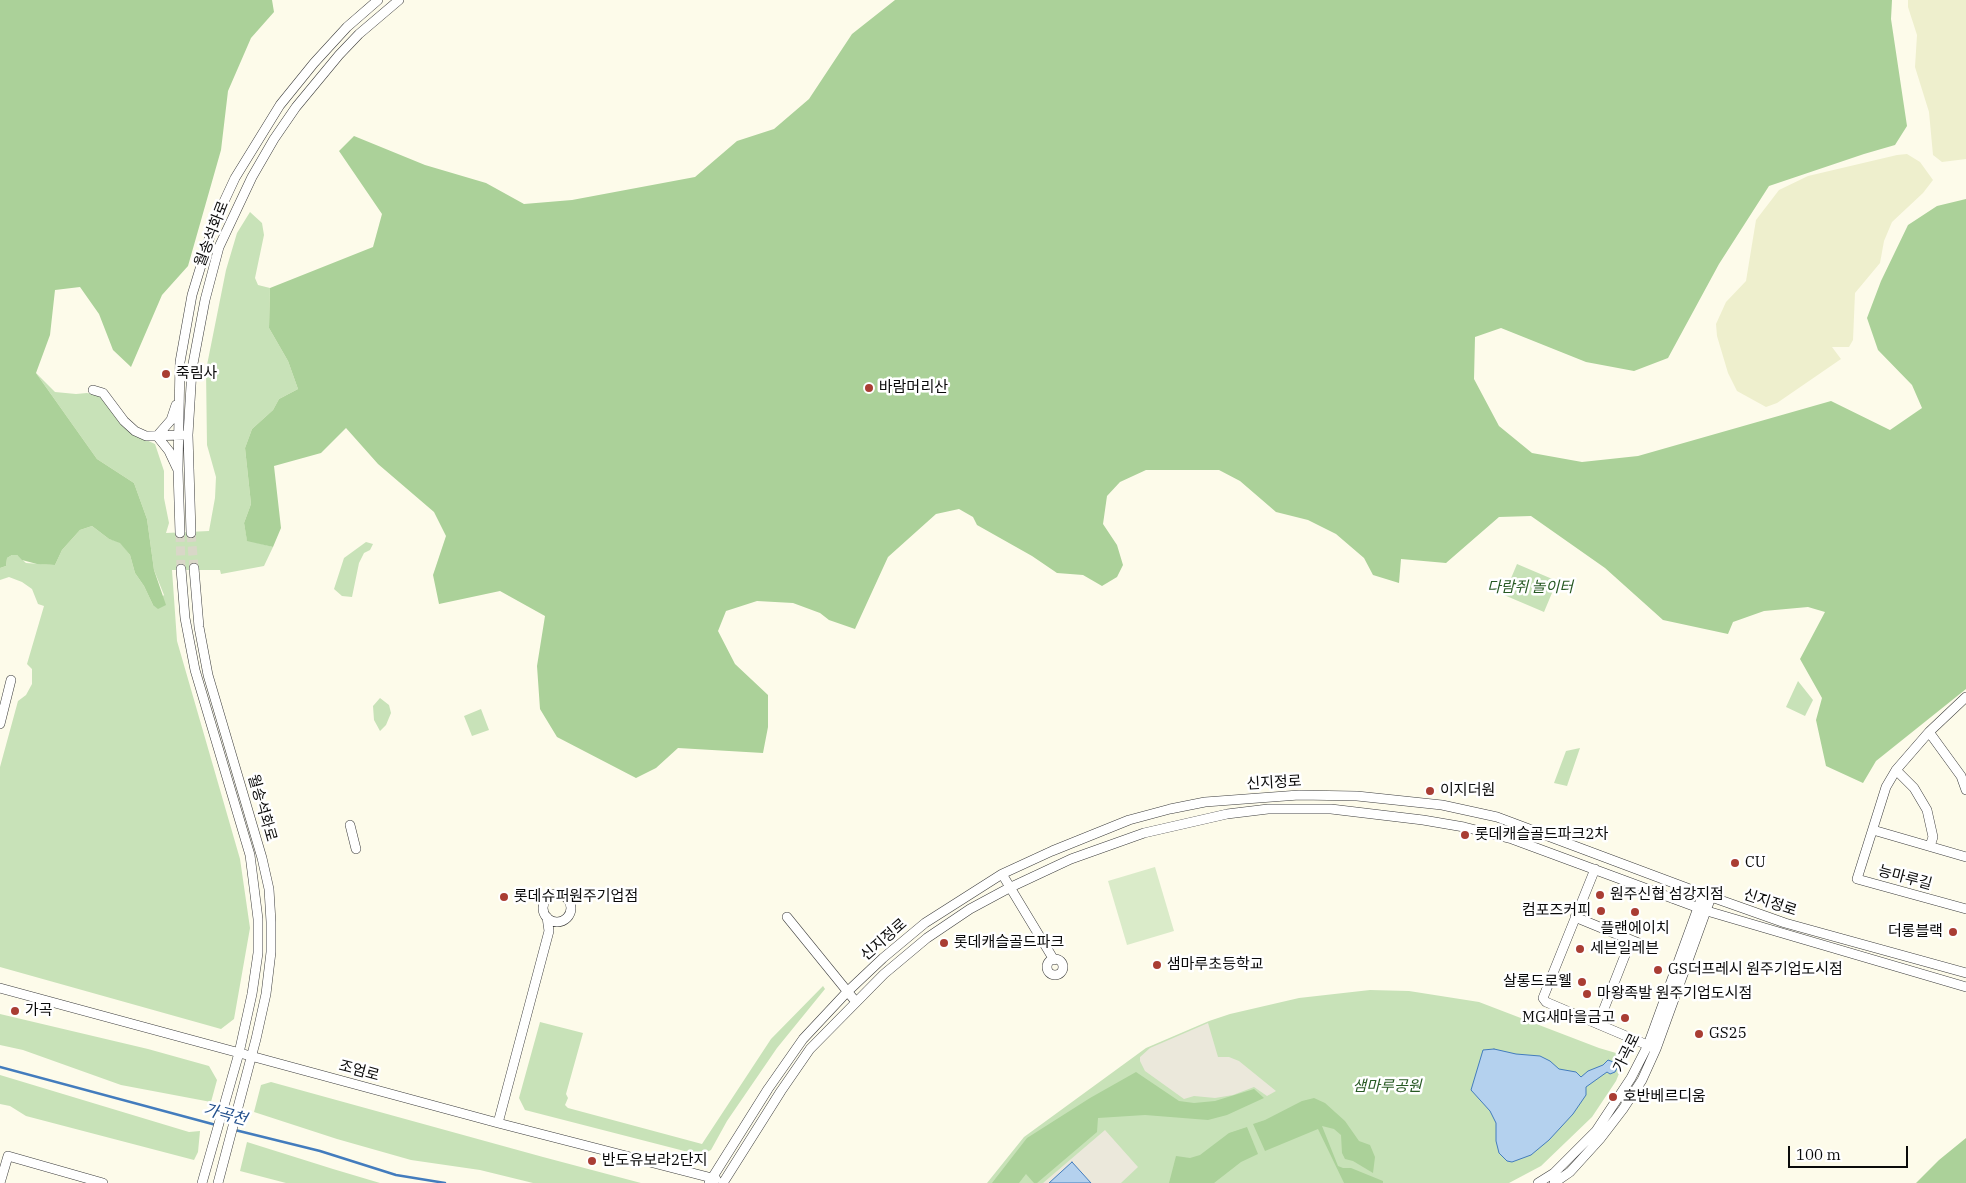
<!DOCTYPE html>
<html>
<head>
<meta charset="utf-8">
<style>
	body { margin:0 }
	#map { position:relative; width:1966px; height:1183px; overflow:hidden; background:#fdfbea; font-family:"IBM Plex Serif",serif }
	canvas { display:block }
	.scale { position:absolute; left:1788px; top:1146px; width:120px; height:22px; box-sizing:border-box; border:2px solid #0a0a0a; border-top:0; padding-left:6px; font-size:15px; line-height:18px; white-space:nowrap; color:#0a0a0a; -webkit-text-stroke:4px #fff; paint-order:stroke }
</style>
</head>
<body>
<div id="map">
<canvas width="1966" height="1183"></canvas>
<div class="scale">100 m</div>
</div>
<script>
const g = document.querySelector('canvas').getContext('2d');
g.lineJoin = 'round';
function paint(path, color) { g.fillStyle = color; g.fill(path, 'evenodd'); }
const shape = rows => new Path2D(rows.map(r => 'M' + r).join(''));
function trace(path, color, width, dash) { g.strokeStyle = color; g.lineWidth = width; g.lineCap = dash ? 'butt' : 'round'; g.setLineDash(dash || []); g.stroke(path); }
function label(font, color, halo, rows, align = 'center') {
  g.font = font + ' "IBM Plex Serif","Noto Sans KR",serif'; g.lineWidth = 5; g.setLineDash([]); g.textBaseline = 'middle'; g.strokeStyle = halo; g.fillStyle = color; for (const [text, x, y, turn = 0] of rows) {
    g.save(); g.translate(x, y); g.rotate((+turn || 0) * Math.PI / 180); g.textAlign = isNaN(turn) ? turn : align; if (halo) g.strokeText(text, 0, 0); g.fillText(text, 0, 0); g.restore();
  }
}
const farmland = shape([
	[1908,0,1966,0,1966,159,1942,162,1933,155,1929,112,1915,67,1917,35,1908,7],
	[1907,154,1920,162,1933,180,1923,193,1892,222,1884,241,1880,263,1855,293,1853,340,1849,347,1832,347,1841,359,1777,403,1766,407,1737,391,1728,373,1717,336,1716,324,1726,302,1746,281,1756,220,1779,190,1808,176,1897,155]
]);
const green = shape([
	[250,212,262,223,264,235,255,278,258,285,270,288,269,328,288,361,298,389,279,399,273,410,252,429,245,448,251,504,244,523,247,540,273,547,264,566,221,574,220,570,172,570,177,641,240,859,250,928,234,1019,221,1029,0,967,0,767,18,701,26,695,32,684,32,669,27,664,44,606,38,604,32,589,22,582,9,577,0,580,0,568,6,566,7,558,12,555,17,555,26,563,55,565,62,550,80,530,92,526,109,539,120,542,130,555,135,573,144,586,153,605,164,595,154,570,147,519,134,483,97,459,36,373,55,392,76,394,87,393,101,396,131,433,155,444,164,471,164,498,169,523,166,533,209,531,215,498,216,477,207,445,206,370,226,270,237,233],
	[366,542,373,544,370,550,364,553,359,563,352,597,342,596,334,589,344,558],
	[1517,564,1557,581,1544,612,1504,595],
	[1798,681,1813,700,1805,716,1786,707],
	[380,698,389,705,391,713,386,725,380,731,374,720,373,706],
	[481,709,489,730,472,736,464,716],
	[1580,748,1567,786,1554,783,1566,751],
	[823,986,825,989,777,1048,727,1121,711,1150,700,1155,525,1110,519,1098,540,1022,583,1033,566,1094,568,1098,565,1105,568,1108,702,1144,771,1039],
	[1370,990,1409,991,1479,1002,1599,1048,1616,1053,1621,1059,1622,1066,1616,1081,1592,1117,1541,1166,1509,1183,987,1183,1024,1137,1146,1048,1209,1021,1230,1014,1299,998],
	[0,1014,148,1049,209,1066,217,1080,211,1102,121,1085,23,1050,0,1045],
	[0,1075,189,1132,200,1131,198,1152,194,1160,26,1116,10,1106,0,1104],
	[271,1082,543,1157,641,1183,533,1183,480,1170,411,1160,337,1139,254,1112,261,1085],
	[247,1142,333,1169,380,1183,286,1183,240,1171]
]);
const forest = shape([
	[0,0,272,0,274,12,251,38,228,91,221,150,188,266,162,295,131,367,113,350,99,314,80,287,55,290,50,335,36,373,97,459,134,483,147,519,154,570,166,605,158,609,153,605,144,586,135,573,130,555,120,543,109,539,92,526,80,530,62,550,55,565,37,564,22,560,17,555,12,555,7,558,6,566,0,568],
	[895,0,1892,0,1891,19,1907,126,1895,145,1864,154,1769,186,1719,264,1668,358,1634,371,1586,362,1501,328,1475,337,1474,379,1499,426,1532,453,1582,462,1638,456,1831,401,1890,430,1922,408,1912,385,1878,350,1867,318,1881,281,1908,225,1937,206,1966,199,1966,689,1876,761,1863,783,1826,766,1816,720,1822,698,1800,659,1825,612,1808,607,1764,611,1733,622,1728,634,1663,620,1605,568,1531,516,1499,517,1446,563,1401,559,1399,583,1373,575,1364,558,1336,534,1308,520,1276,512,1240,481,1219,470,1146,470,1120,482,1107,496,1103,524,1117,545,1123,565,1117,577,1102,586,1083,575,1057,573,1032,556,977,525,973,517,959,509,936,514,888,557,855,629,829,620,820,613,793,603,757,601,726,611,718,631,735,664,768,695,768,727,763,753,678,748,656,768,636,778,557,737,540,709,537,666,545,616,500,591,439,604,433,575,446,536,434,512,378,464,346,428,321,453,274,466,281,528,273,547,247,541,244,523,251,504,245,448,252,429,273,410,279,399,298,389,288,361,269,328,270,288,373,247,382,214,339,151,354,136,425,165,486,183,524,204,572,200,695,177,737,141,774,129,809,99,852,34],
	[1136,1072,1179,1101,1194,1103,1215,1101,1254,1089,1264,1098,1227,1115,1208,1120,1145,1115,1098,1118,1097,1132,1037,1183,1034,1183,1026,1174,1019,1183,992,1183,1027,1138,1090,1098],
	[1314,1098,1325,1103,1345,1121,1359,1141,1370,1145,1375,1157,1373,1173,1353,1161,1345,1159,1342,1153,1341,1135,1334,1129,1322,1126,1338,1166,1343,1168,1351,1168,1383,1181,1383,1183,1344,1183,1318,1129,1265,1151,1253,1124,1265,1120,1302,1101],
	[1247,1127,1258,1154,1241,1162,1214,1183,1169,1183,1176,1156,1190,1158,1200,1155,1229,1133],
	[1966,1138,1966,1183,1916,1183,1939,1160]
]);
const pitch = shape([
	[1155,867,1174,931,1127,945,1108,881]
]);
const plaza = shape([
	[1208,1023,1218,1057,1229,1057,1239,1061,1276,1091,1267,1096,1254,1087,1233,1095,1215,1098,1194,1096,1184,1099,1145,1071,1140,1061,1140,1057,1150,1048],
	[1105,1130,1138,1167,1121,1183,1043,1183]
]);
const water = shape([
	[1494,1049,1516,1054,1540,1056,1550,1061,1559,1069,1576,1072,1581,1077,1588,1071,1603,1065,1608,1060,1616,1063,1617,1068,1615,1072,1610,1074,1607,1072,1586,1087,1586,1095,1573,1114,1549,1140,1531,1155,1512,1162,1507,1161,1499,1153,1496,1141,1496,1123,1490,1111,1471,1090,1483,1050,1494,1049],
	[1072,1162,1091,1183,1049,1183,1072,1162]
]);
const stream = shape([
	[0,1067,216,1125],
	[235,1130,320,1151,396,1175,445,1183]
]);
const minorTunnel = shape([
	[180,533,181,569],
	[191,533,194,568]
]);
const minor = shape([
	[93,390,103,393,124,421,135,431,146,436,183,435],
	[157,436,171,420,176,405],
	[157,436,169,451,177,468],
	[180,533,178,470,180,362,192,295,214,223,235,178,280,105,314,63,347,27,378,0],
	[191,533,188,435,192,369,205,300,219,247,252,177,274,139,296,107,339,55,359,34,399,0],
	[194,568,199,627,208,675,262,858,269,889,271,922,271,952,266,994,256,1039,218,1183],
	[181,569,185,618,195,670,250,855,258,919,258,953,252,994,239,1053,202,1183],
	[1966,697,1929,732,1896,770,1886,787,1857,879,1966,909],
	[0,724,11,680],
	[1929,732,1961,776,1966,790],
	[1896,770,1914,788,1927,810,1933,837,1930,846],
	[350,825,356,849],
	[1873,830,1966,857],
	[1595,869,1543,998,1546,1002,1652,1047],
	[1002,874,1054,960],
	'543 908a14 14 0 1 1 28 0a14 14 0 1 1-28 0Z',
	[787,917,856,1002],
	[1575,917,1631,940,1598,1024],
	[1631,940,1651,948],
	'1047 967a8 8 0 1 1 16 0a8 8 0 1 1-16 0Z',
	[0,988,498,1123,716,1179],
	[498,1123,549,931,547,917],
	[0,1183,8,1156,103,1183],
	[709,1183,768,1089,803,1039,847,992,883,958,925,923,1002,874,1052,851,1129,820,1170,809,1205,802,1299,795,1357,796,1442,805,1497,817,1703,894,1785,923,1966,973],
	[723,1183,781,1091,810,1049,884,974,927,938,970,909,1009,888,1071,859,1144,833,1227,814,1268,809,1331,809,1423,820,1464,827,1512,839,1707,911,1966,987],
	[1538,1183,1554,1173,1596,1131,1631,1078,1648,1045,1703,894],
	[1554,1183,1570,1172,1600,1139,1623,1109,1642,1080,1656,1049,1711,897]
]);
const markers = [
	[166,374,5,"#a93d33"],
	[869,388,5,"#a93d33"],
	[1430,791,5,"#a93d33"],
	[1465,835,5,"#a93d33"],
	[1735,863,5,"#a93d33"],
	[1600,895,5,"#a93d33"],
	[504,897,5,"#a93d33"],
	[1601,911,5,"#a93d33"],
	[1635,912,5,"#a93d33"],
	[1953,932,5,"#a93d33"],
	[944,943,5,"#a93d33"],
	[1580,949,5,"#a93d33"],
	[1157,965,5,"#a93d33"],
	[1658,970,5,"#a93d33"],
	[1582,982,5,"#a93d33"],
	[1587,994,5,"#a93d33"],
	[15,1011,5,"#a93d33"],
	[1625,1018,5,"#a93d33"],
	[1699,1034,5,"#a93d33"],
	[1613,1097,5,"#a93d33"],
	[592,1161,5,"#a93d33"]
];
const streetNames = [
	["월송석화로",212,234,-69],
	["신지정로",1274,783,-3],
	["월송석화로",262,808,74],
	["능마루길",1905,878,15],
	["신지정로",1770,903,18],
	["신지정로",884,940,-41],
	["가곡로",1627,1053,-64],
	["조엄로",359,1071,15]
];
const poiNames = [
	["죽림사",176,374],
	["바람머리산",879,388],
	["이지더원",1440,791],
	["롯데캐슬골드파크2차",1475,835],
	["CU",1745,863],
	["원주신협 섬강지점",1610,895],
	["롯데슈퍼원주기업점",514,897],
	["컴포즈커피",1591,911,"right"],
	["플랜에이치",1635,929,"center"],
	["더롱블랙",1943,932,"right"],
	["롯데캐슬골드파크",954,943],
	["세븐일레븐",1590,949],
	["샘마루초등학교",1167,965],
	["GS더프레시 원주기업도시점",1668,970],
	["살롱드로웰",1572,982,"right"],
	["마왕족발 원주기업도시점",1597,994],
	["가곡",25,1011],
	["MG새마을금고",1615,1018,"right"],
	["GS25",1709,1034],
	["호반베르디움",1623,1097],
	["반도유보라2단지",602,1161]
];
const parkNames = [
	["다람쥐 놀이터",1530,588],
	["샘마루공원",1387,1087]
];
const waterNames = [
	["가곡천",225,1115,15]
];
paint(farmland, '#eeefcd');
paint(green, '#c8e2b8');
paint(forest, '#abd199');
paint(pitch, '#daebc9');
paint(plaza, '#ebe8db');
paint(water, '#b4d1ee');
trace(water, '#437cbd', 1);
trace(stream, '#437cbd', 2.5);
trace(minorTunnel, '#d9d7c8', 9, [9, 4.5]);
trace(minor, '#3d3d3d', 10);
trace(minor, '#fff', 9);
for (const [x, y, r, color] of markers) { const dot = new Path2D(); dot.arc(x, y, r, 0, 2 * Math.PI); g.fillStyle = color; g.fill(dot); trace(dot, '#fff', 2); }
label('15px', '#0a0a0a', '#fff', streetNames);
label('15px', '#0a0a0a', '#fff', poiNames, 'left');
label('italic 15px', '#275923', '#fff', parkNames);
label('italic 16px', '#23508d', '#fff', waterNames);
</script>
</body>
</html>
